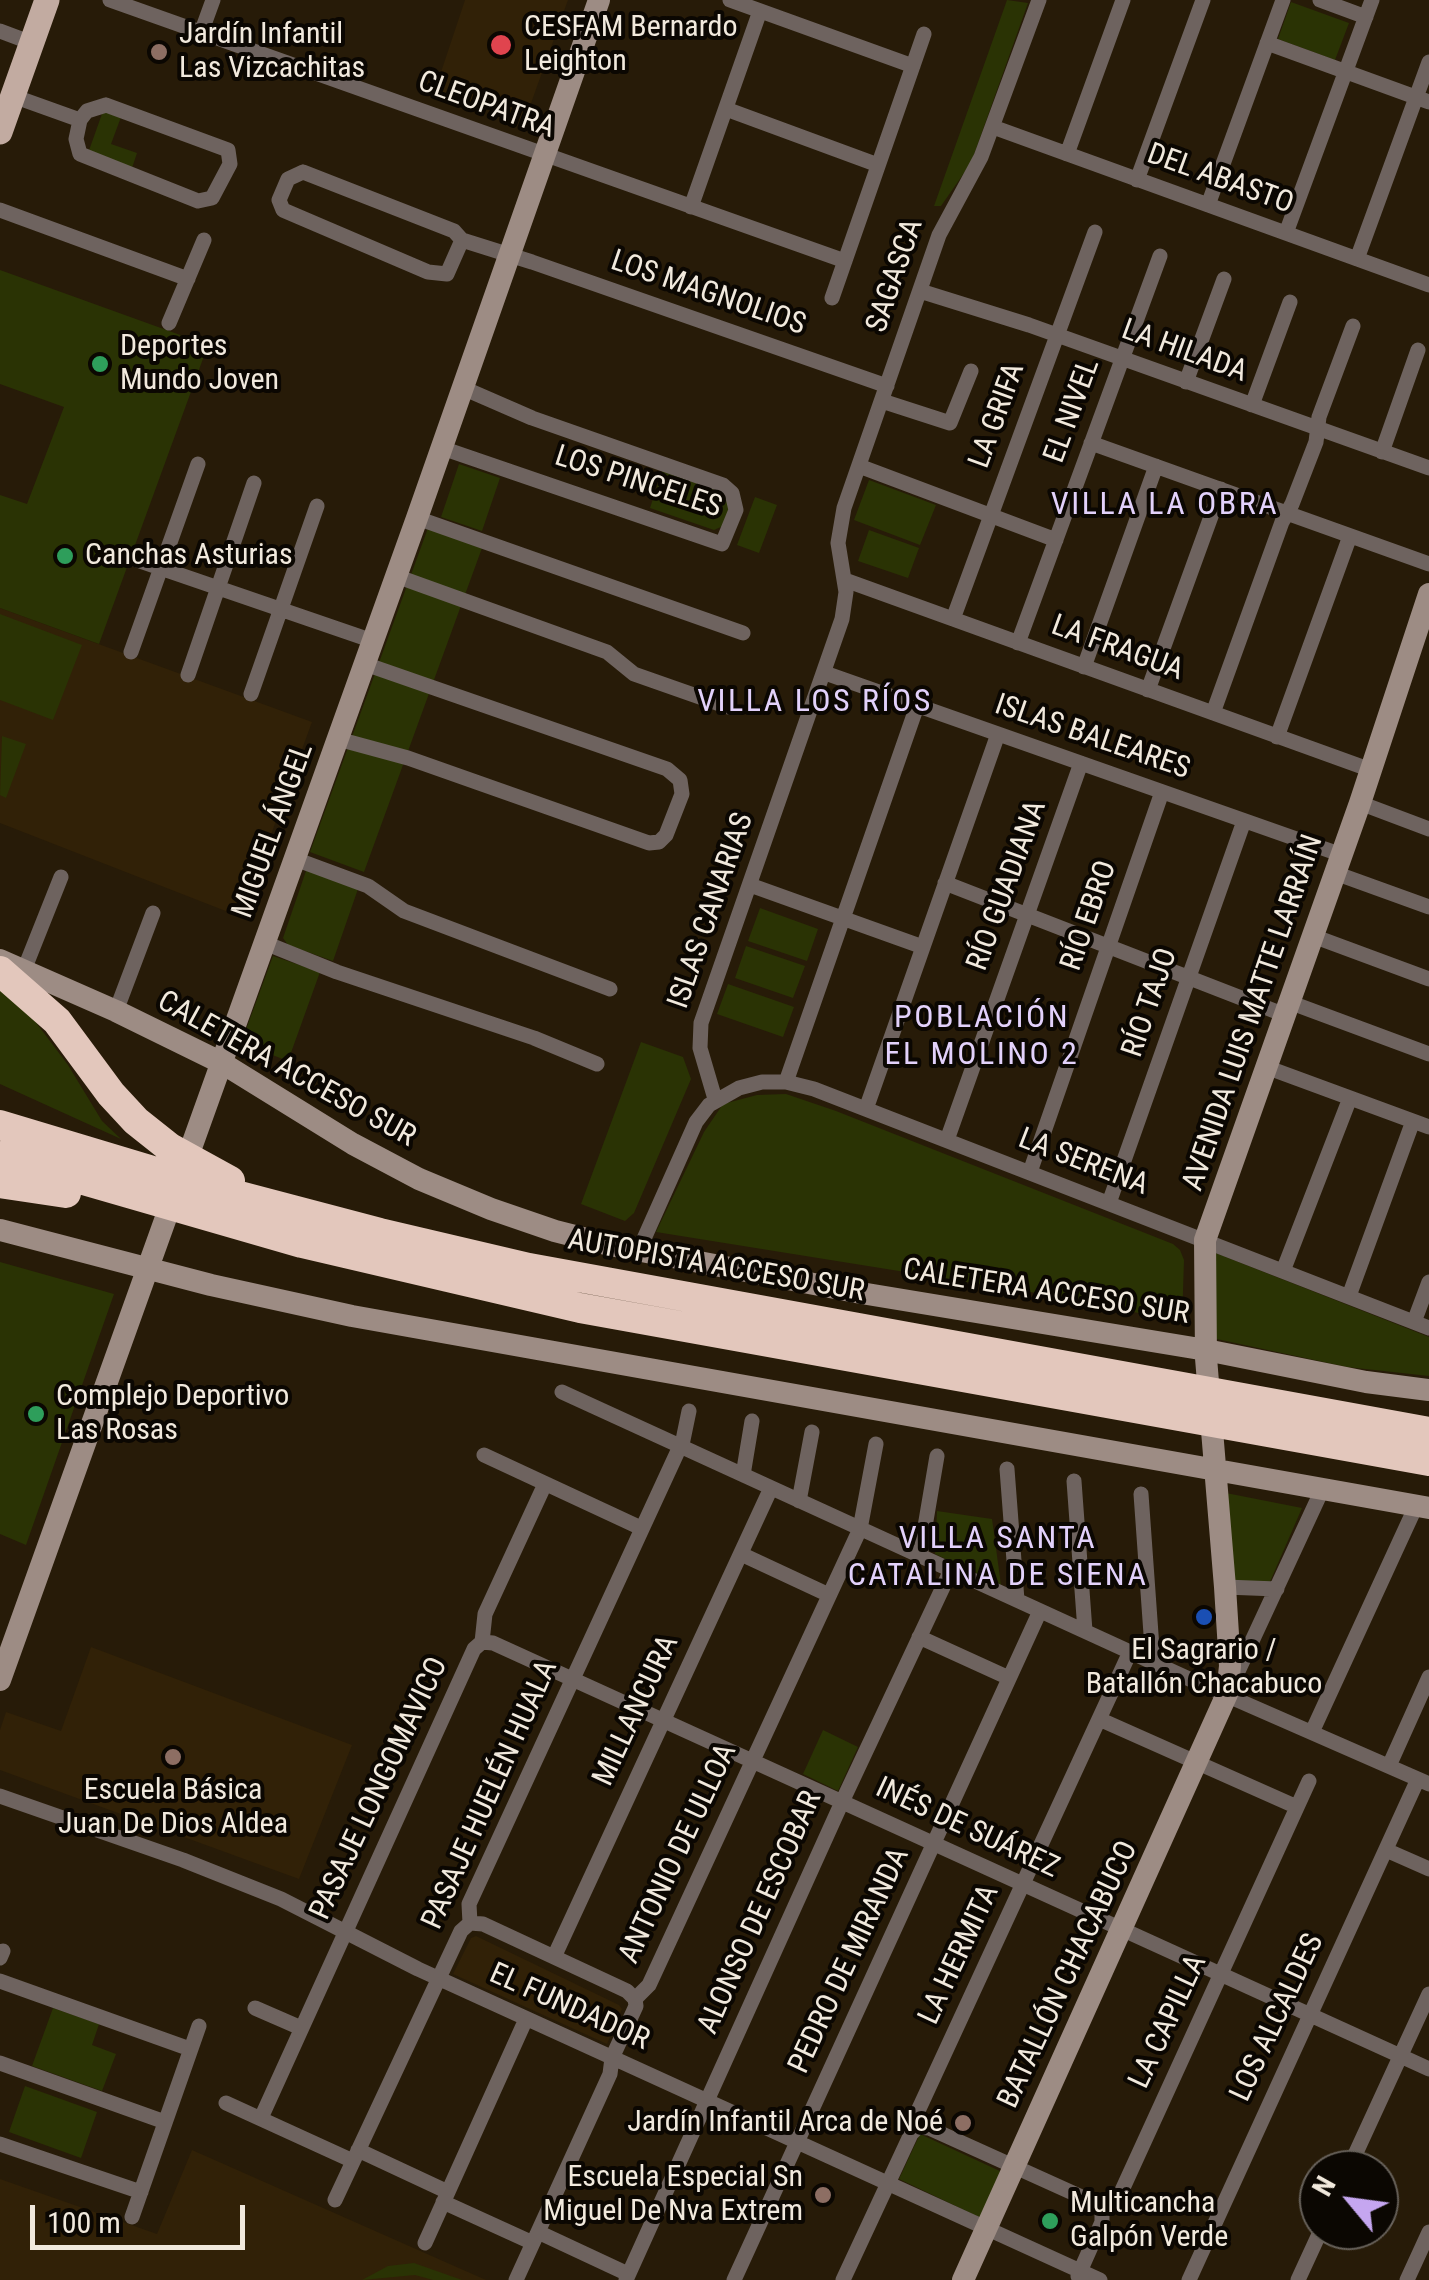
<!DOCTYPE html>
<html>
<head>
<meta charset="utf-8">
<style>
	body { margin:0 }
	#map { position:relative; width:1429px; height:2280px; overflow:hidden; background:#271b08; font-family:"Roboto Condensed",sans-serif }
	canvas { display:block }
	.north { position:absolute; left:1299px; top:2150px; width:100px; height:100px; box-sizing:border-box; background:#0b0702; border:2px solid #67615a; border-radius:50%; rotate:299deg; font-size:28px; font-weight:700; line-height:40px; text-align:center; color:#f1e9dd }
	.north::after { content:''; display:block; margin:auto; width:35px; height:45px; background:#c5a6f0; clip-path:polygon(50% 0,100% 100%,50% 72%,0 100%) }
	.scale { position:absolute; left:30px; top:2205px; width:215px; height:45px; box-sizing:border-box; border:5px solid #f1e9dd; border-top:0; padding-left:12px; font-size:30px; line-height:35px; white-space:nowrap; color:#f1e9dd; -webkit-text-stroke:8px #0b0702; paint-order:stroke }
</style>
</head>
<body>
<div id="map">
<canvas width="1429" height="2280"></canvas>
<div class="north">N</div>
<div class="scale">100 m</div>
</div>
<script>
const g = document.querySelector('canvas').getContext('2d');
g.lineJoin = 'round';
function paint(path, color) { g.fillStyle = color; g.fill(path, 'evenodd'); }
const shape = rows => new Path2D(rows.map(r => 'M' + r).join(''));
function trace(path, color, width, dash) { g.strokeStyle = color; g.lineWidth = width; g.lineCap = dash ? 'butt' : 'round'; g.setLineDash(dash || []); g.stroke(path); }
function label(font, color, halo, rows, align = 'center') {
  g.font = font + ' "Roboto Condensed",sans-serif'; g.lineWidth = 8; g.setLineDash([]); g.textBaseline = 'middle'; g.strokeStyle = halo; g.fillStyle = color; for (const [text, x, y, turn = 0] of rows) {
    g.save(); g.translate(x, y); g.rotate((+turn || 0) * Math.PI / 180); g.textAlign = isNaN(turn) ? turn : align; if (halo) g.strokeText(text, 0, 0); g.fillText(text, 0, 0); g.restore();
  }
}
const built = shape([
	[465,0,568,0,525,120,435,90],
	[0,608,312,722,241,917,0,823],
	[91,1647,352,1745,299,1879,0,1770,0,1730,6,1712,61,1731],
	[476,1936,619,2005,622,2009,607,2044,453,1974,471,1938],
	[192,2150,486,2280,0,2280,0,2179,157,2234]
]);
const green = shape([
	[1007,0,1028,3,971,163,941,206,934,206],
	[1291,2,1349,23,1335,60,1278,39],
	[103,111,121,117,111,144,137,153,131,171,87,156],
	[0,270,208,345,99,644,0,608,0,495,27,504,64,407,0,384],
	[459,464,500,478,482,531,441,517],
	[662,471,729,495,731,504,723,526,714,530,650,508],
	[869,480,936,505,920,545,854,520],
	[755,497,777,505,759,553,737,545],
	[428,528,482,548,364,872,310,852],
	[869,530,919,548,908,578,858,561],
	[0,614,82,645,53,720,0,700],
	[2,736,26,744,6,798,0,795],
	[307,868,359,886,333,961,288,945,283,938],
	[760,908,818,929,807,961,748,941],
	[746,946,805,966,793,998,735,978],
	[273,956,320,972,288,1061,241,1043],
	[728,984,794,1007,783,1037,717,1014],
	[0,988,19,1000,68,1065,102,1121,121,1139,0,1084],
	[641,1042,683,1057,691,1079,634,1213,625,1221,581,1204],
	[786,1094,836,1111,1173,1244,1180,1250,1184,1260,1182,1322,1061,1297,656,1232,704,1132,723,1104,757,1095],
	[1213,1252,1429,1337,1429,1376,1347,1367,1212,1338],
	[0,1262,114,1294,26,1545,0,1534],
	[1226,1493,1302,1508,1269,1584,1230,1585],
	[937,1511,992,1519,1001,1585,935,1554],
	[823,1730,858,1747,838,1791,803,1774],
	[53,2008,99,2024,92,2045,116,2054,102,2091,32,2066],
	[25,2086,97,2112,81,2158,9,2132],
	[920,2134,1002,2172,981,2218,899,2179],
	[414,2263,462,2280,433,2280,415,2275,362,2280,388,2266]
]);
const street = shape([
	[110,0,845,261],
	[730,0,913,66],
	[1320,0,1366,17],
	[0,31,32,43],
	[201,33,213,0],
	[1267,43,1429,102],
	[13,96,80,120],
	[106,105,228,150,230,164,212,198,198,201,80,154,76,139,80,120,87,111,106,105],
	[726,109,878,165],
	[993,127,1429,285],
	[1067,154,1123,0],
	[303,172,454,231,462,240,447,274,428,272,283,210,279,200,288,179,303,172],
	[1137,180,1203,0],
	[1208,205,1283,0],
	[691,207,760,11],
	[0,210,188,279],
	[1286,233,1372,0],
	[462,240,532,262,887,386],
	[1357,259,1429,62],
	[920,291,1029,325,1429,468],
	[832,298,924,34],
	[169,323,204,240],
	[1186,382,1224,279],
	[882,401,950,423,971,371],
	[1252,405,1290,302],
	[1091,443,1429,564],
	[442,448,722,544,736,510,732,493,723,485,532,418,463,388],
	[1382,452,1418,350],
	[859,466,1056,540],
	[417,518,743,633],
	[131,558,373,641],
	[396,576,607,652,634,674,728,707],
	[845,580,1371,770],
	[953,619,1095,232],
	[1018,643,1160,256],
	[131,652,198,464],
	[1084,667,1156,466],
	[825,673,1342,855],
	[188,675,254,483],
	[1148,690,1221,489],
	[251,694,317,506],
	[1213,713,1282,522,1292,504,1316,442,1319,417,1353,326],
	[1277,737,1350,536],
	[338,739,408,758,649,843,659,842,666,835,682,794,680,780,667,769,365,664],
	[1360,803,1429,829],
	[295,859,368,886,404,911,610,989],
	[1335,873,1429,907],
	[945,883,1285,1015],
	[750,885,923,947],
	[1313,936,1429,979],
	[265,943,337,972,534,1038,597,1064],
	[24,970,61,877],
	[1289,1002,1429,1054],
	[116,1011,153,913],
	[1266,1067,1429,1127],
	[786,1082,917,706],
	[715,1099,700,1048,701,1023,842,619,846,592,838,543,844,508,939,235,981,157,1039,0],
	[866,1109,998,734],
	[947,1140,1081,763],
	[1030,1172,1162,792],
	[1109,1203,1244,821],
	[639,1250,696,1122,709,1105,739,1088,762,1082,786,1082,814,1089,1429,1328],
	[1283,1271,1350,1098],
	[1349,1296,1413,1121],
	[1414,1322,1429,1282],
	[562,1392,1187,1678,1429,1784],
	[484,1455,641,1528],
	[1007,1469,1017,1600],
	[743,1475,752,1421],
	[1074,1481,1085,1631],
	[1141,1494,1153,1662],
	[799,1501,812,1432],
	[741,1554,829,1595],
	[920,1556,937,1456],
	[1225,1587,1277,1589],
	[919,1637,1009,1678],
	[482,1642,493,1643,1429,2069],
	[1233,1682,1322,1490],
	[1099,1719,1297,1807],
	[1312,1732,1416,1506],
	[1389,1766,1429,1677],
	[0,1796,183,1860,281,1899,418,1969,1100,2280],
	[1386,1850,1429,1869],
	[470,1923,483,1924,627,1991,635,1999],
	[554,1957,771,1488],
	[0,1958,3,1951],
	[0,1981,190,2049],
	[255,2008,301,2028],
	[0,2063,165,2122],
	[226,2103,353,2161],
	[261,2118,474,1649,482,1642,485,1614,545,1484],
	[918,2127,929,2128,1095,2203,1102,2211],
	[0,2144,141,2192],
	[358,2150,448,2192],
	[1348,2170,1429,1994],
	[335,2200,461,1931,470,1923,469,1904,683,1440,689,1411],
	[443,2202,533,2243],
	[1102,2211,1112,2207,1118,2199,1309,1781],
	[132,2217,199,2026],
	[538,2232,628,2274],
	[425,2243,526,2019],
	[1078,2276,1102,2222,1102,2211],
	[516,2280,610,2074,612,2058,636,2006,635,1999,649,1985,860,1529,876,1444],
	[626,2280,842,1802,951,1570],
	[734,2280,1040,1611],
	[843,2280,911,2134,918,2127,917,2113,1130,1652],
	[1189,2280,1418,1779],
	[1298,2280,1321,2230],
	[1407,2280,1429,2232]
]);
const secondary = shape([
	[0,960,116,1011,222,1063,353,1144,419,1179,491,1209,555,1231,610,1245,861,1293,1206,1350,1366,1382,1429,1390],
	[0,1230,211,1285,352,1316,1429,1508],
	[0,1680,417,518,599,0],
	[963,2280,1227,1694,1230,1666,1225,1587,1206,1358,1205,1240,1360,803,1429,594]
]);
const primary = shape([
	[0,132,47,0]
]);
const highway = shape([
	[0,971,57,1021,111,1094,136,1121,170,1148,230,1181],
	[0,1125,213,1189,380,1233,529,1268,1429,1432],
	[0,1156,302,1243,580,1308,1429,1461],
	[0,1183,66,1193]
]);
const markers = [
	[501,45,12,"#e0444e"],
	[159,52,10,"#8d6e63"],
	[100,364,10,"#2e9e5b"],
	[65,556,10,"#2e9e5b"],
	[36,1414,10,"#2e9e5b"],
	[1204,1617,10,"#1a4fb4"],
	[173,1757,10,"#8d6e63"],
	[963,2123,10,"#8d6e63"],
	[823,2195,10,"#8d6e63"],
	[1050,2221,10,"#2e9e5b"]
];
const poiNames = [
	["CESFAM Bernardo",524,28],
	["Leighton",524,62],
	["Jardín Infantil",179,35],
	["Las Vizcachitas",179,69],
	["Deportes",120,347],
	["Mundo Joven",120,381],
	["Canchas Asturias",85,556],
	["Complejo Deportivo",56,1397],
	["Las Rosas",56,1431],
	["El Sagrario /",1204,1651,"center"],
	["Batallón Chacabuco",1204,1685,"center"],
	["Escuela Básica",173,1791,"center"],
	["Juan De Dios Aldea",173,1825,"center"],
	["Jardín Infantil Arca de Noé",943,2123,"right"],
	["Escuela Especial Sn",803,2178,"right"],
	["Miguel De Nva Extrem",803,2212,"right"],
	["Multicancha",1070,2204],
	["Galpón Verde",1070,2238]
];
const streetNames = [
	["CLEOPATRA",486,106,20],
	["DEL ABASTO",1220,180,20],
	["SAGASCA",896,276,-71],
	["LOS MAGNOLIOS",708,294,19],
	["LA HILADA",1184,352,20],
	["EL NIVEL",1073,411,-70],
	["LA GRIFA",998,416,-70],
	["LOS PINCELES",638,483,18],
	["LA FRAGUA",1117,649,20],
	["ISLAS BALEARES",1092,738,19],
	["MIGUEL ÁNGEL",274,831,-70],
	["RÍO GUADIANA",1008,886,-70],
	["ISLAS CANARIAS",712,911,-71],
	["RÍO EBRO",1090,916,-71],
	["RÍO TAJO",1151,1003,-71],
	["AVENIDA LUIS MATTE LARRAÍN",1254,1013,-71],
	["CALETERA ACCESO SUR",286,1070,29],
	["LA SERENA",1083,1163,21],
	["AUTOPISTA ACCESO SUR",716,1267,10],
	["CALETERA ACCESO SUR",1046,1293,9],
	["MILLANCURA",637,1711,-65],
	["PASAJE LONGOMAVICO",380,1789,-65],
	["PASAJE HUELÉN HUALA",491,1795,-66],
	["INÉS DE SUÁREZ",967,1829,25],
	["ANTONIO DE ULLOA",679,1854,-65],
	["ALONSO DE ESCOBAR",761,1913,-66],
	["LA HERMITA",960,1955,-65],
	["PEDRO DE MIRANDA",850,1961,-65],
	["BATALLÓN CHACABUCO",1069,1975,-65],
	["EL FUNDADOR",569,2008,24],
	["LOS ALCALDES",1278,2018,-65],
	["LA CAPILLA",1169,2022,-65]
];
const neighbourhoodNames = [
	["VILLA LA OBRA",1165,506],
	["VILLA LOS RÍOS",815,703],
	["POBLACIÓN",982,1019],
	["EL MOLINO 2",982,1056],
	["VILLA SANTA",998,1540],
	["CATALINA DE SIENA",998,1577]
];
paint(built, '#312107');
paint(green, '#2a3304');
trace(street, '#6e635f', 15);
trace(secondary, '#9d8c84', 22);
trace(primary, '#c2aba1', 25);
trace(highway, '#e3c7bc', 30);
for (const [x, y, r, color] of markers) { const dot = new Path2D(); dot.arc(x, y, r, 0, 2 * Math.PI); g.fillStyle = color; g.fill(dot); trace(dot, '#0b0702', 4); }
label('30px', '#f1e9dd', '#0b0702', poiNames, 'left');
label('30px', '#f1e9dd', '#0b0702', streetNames);
g.letterSpacing = '2.5px';
label('32px', '#e2d1fb', '#0b0702', neighbourhoodNames);
g.letterSpacing = '0px';
</script>
</body>
</html>
